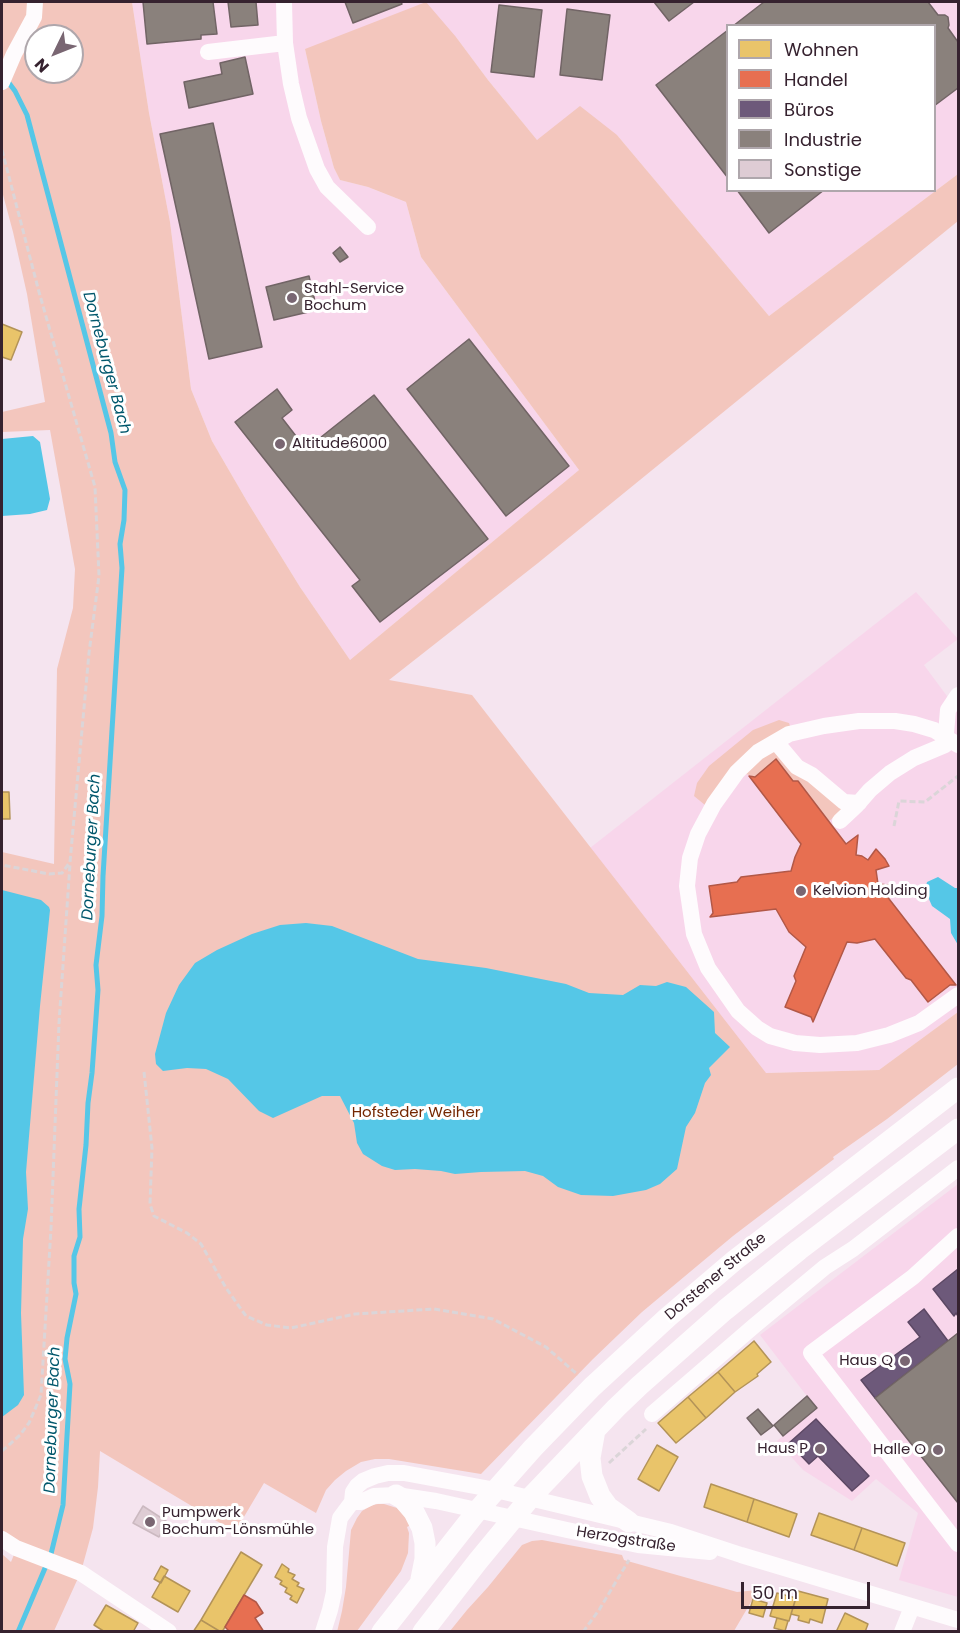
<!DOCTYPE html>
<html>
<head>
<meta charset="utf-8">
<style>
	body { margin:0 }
	#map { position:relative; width:960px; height:1633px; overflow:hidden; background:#f5e4ef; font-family:Poppins,sans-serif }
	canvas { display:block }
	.frame { position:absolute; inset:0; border:3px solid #36222f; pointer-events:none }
	.legend { position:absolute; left:726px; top:24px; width:210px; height:168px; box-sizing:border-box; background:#fff; border:2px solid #afa7ac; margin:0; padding:8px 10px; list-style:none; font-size:18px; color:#36222f }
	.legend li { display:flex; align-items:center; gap:12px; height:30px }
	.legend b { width:30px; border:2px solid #afa7ac }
	.north { position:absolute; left:24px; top:24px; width:60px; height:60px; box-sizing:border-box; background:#fff; border:2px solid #afa7ac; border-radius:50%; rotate:227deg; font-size:16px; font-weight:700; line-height:24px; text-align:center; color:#36222f }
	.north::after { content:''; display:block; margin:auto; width:21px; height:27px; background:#796672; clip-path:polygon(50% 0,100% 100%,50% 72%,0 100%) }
	.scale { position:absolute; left:741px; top:1582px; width:129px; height:27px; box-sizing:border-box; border:3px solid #36222f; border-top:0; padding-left:8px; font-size:18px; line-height:21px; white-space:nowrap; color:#36222f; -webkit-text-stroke:4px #fff; paint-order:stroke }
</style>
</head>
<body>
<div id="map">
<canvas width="960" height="1633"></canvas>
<div class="frame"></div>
<ul class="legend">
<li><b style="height:16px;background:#e9c46a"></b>Wohnen</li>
<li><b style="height:16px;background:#e76f51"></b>Handel</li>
<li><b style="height:16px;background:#6d597a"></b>Büros</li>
<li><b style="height:16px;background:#8a817c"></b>Industrie</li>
<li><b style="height:16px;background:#deccd4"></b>Sonstige</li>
</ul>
<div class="north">N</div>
<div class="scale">50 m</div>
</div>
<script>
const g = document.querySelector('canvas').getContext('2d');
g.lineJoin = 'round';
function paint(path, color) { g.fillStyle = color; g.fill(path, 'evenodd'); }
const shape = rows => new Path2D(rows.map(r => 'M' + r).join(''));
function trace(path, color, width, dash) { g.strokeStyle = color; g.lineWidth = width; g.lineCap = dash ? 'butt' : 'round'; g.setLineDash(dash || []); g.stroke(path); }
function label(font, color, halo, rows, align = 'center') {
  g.font = font + ' Poppins,sans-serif'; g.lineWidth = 6; g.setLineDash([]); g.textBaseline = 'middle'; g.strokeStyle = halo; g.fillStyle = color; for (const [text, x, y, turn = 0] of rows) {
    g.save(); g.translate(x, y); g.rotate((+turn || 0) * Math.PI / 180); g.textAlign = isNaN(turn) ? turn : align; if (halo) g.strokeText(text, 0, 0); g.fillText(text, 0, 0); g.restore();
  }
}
const built = shape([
	[132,2,958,2,958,174,769,316,617,135,537,140,488,80,456,37,305,49,321,121,334,168,340,180,368,187,406,202,421,257,579,470,350,660,300,587,248,503,212,441,191,389,170,222,149,113],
	[728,26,934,26,934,190,728,190],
	[916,592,958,639,924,665,958,711,958,1012,879,1070,764,1073,590,848],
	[958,1184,958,1597,899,1580,918,1513,876,1479,852,1501,803,1470,777,1441,816,1408,760,1335]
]);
const green = shape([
	[2,2,132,2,149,113,170,222,191,389,212,441,248,503,300,587,350,660,579,470,421,257,406,202,368,187,340,180,334,168,321,121,305,49,426,2,456,37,488,80,537,140,580,106,617,135,769,316,958,174,958,221,538,563,389,680,472,695,766,1073,879,1070,958,1012,958,1064,887,1119,833,1157,834,1159,733,1236,642,1312,593,1359,481,1474,389,1459,375,1459,361,1462,346,1471,335,1480,326,1490,316,1513,264,1483,235,1532,100,1451,98,1487,93,1528,82,1568,19,1543,2,1530,2,852,54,864,57,669,73,608,75,569,50,430,2,432,2,412,45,402,27,294,13,232,2,191],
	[36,36,72,36,72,72,36,72],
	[779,720,789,723,791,729,774,736,843,806,841,812,829,821,798,781,793,781,776,760,755,777,746,774,705,805,694,796,697,783,709,766,753,730],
	[378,1504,384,1504,397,1508,413,1524,407,1527,409,1533,408,1553,401,1571,357,1631,337,1632,342,1611,346,1587,351,1530,357,1518,362,1511,372,1505],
	[542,1540,622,1555,624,1560,737,1592,758,1590,734,1631,450,1631,467,1610,488,1587,522,1545,532,1541],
	[15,1552,79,1576,54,1631,2,1631,2,1554,11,1562]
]);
const water = shape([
	[33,436,40,442,50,499,47,510,30,514,2,516,2,439],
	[938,877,955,888,958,888,958,945,951,933,950,919,932,906,925,890,927,882],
	[2,890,41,900,49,907,50,910,40,1006,26,1172,28,1209,23,1239,21,1313,24,1395,18,1405,2,1417],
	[306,923,332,926,418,959,486,968,566,984,589,993,623,995,640,985,656,986,667,982,686,987,714,1012,715,1033,730,1047,709,1068,711,1075,705,1083,695,1113,686,1127,677,1169,660,1184,646,1190,613,1196,581,1195,558,1187,543,1176,525,1171,481,1172,455,1174,441,1171,415,1169,395,1170,382,1166,363,1154,357,1143,354,1123,340,1096,322,1096,273,1118,259,1111,228,1079,206,1069,187,1068,163,1071,156,1064,155,1054,166,1013,179,985,195,963,217,950,252,934,280,925]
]);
const homes = shape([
	[2,324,22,332,11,360,2,357,2,324],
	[2,792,9,792,10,819,2,819,2,792],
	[754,1341,771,1362,757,1374,758,1376,735,1392,718,1372,754,1341],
	[718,1372,735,1392,706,1418,688,1397,718,1372],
	[688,1397,706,1418,676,1443,658,1423,688,1397],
	[657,1445,678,1457,659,1491,638,1479,657,1445],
	[711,1484,754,1499,747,1522,704,1507,711,1484],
	[754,1499,797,1514,789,1537,747,1522,754,1499],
	[819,1513,862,1528,854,1550,811,1535,819,1513],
	[862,1528,905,1543,897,1566,854,1550,862,1528],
	[241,1552,262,1565,222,1632,221,1632,201,1620,241,1552],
	[282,1564,289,1569,288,1572,295,1575,292,1579,299,1583,297,1586,304,1589,297,1603,290,1599,292,1596,285,1592,287,1588,280,1584,282,1581,275,1577,282,1564],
	[161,1566,168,1570,161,1583,154,1579,161,1566],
	[164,1576,190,1591,178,1612,152,1597,164,1576],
	[798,1591,828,1599,822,1623,810,1619,809,1623,798,1620,799,1616,791,1614,798,1591],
	[777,1593,796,1598,789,1621,770,1616,777,1593],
	[753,1599,767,1603,763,1617,749,1613,753,1599],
	[106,1605,138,1623,133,1632,105,1632,94,1625,106,1605],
	[845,1613,868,1624,865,1632,836,1632,845,1613],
	[777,1618,788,1621,785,1631,774,1628,777,1618],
	[201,1620,221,1632,193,1632,201,1620]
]);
const shops = shape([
	[776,759,793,781,798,781,846,844,858,835,856,855,862,856,868,860,876,849,885,859,889,866,876,870,878,884,898,886,886,895,956,985,950,985,928,1002,911,980,906,978,875,939,857,943,847,942,813,1022,811,1017,785,1007,796,981,794,976,806,947,789,932,776,909,710,917,713,913,709,886,737,882,741,877,791,871,795,857,801,844,749,776,755,777,776,759],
	[244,1595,256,1602,263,1613,255,1618,264,1632,230,1632,225,1627,244,1595]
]);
const offices = shape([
	[958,1269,958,1316,956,1313,954,1316,933,1289,958,1269],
	[924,1309,948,1341,875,1398,861,1380,920,1337,908,1322,924,1309],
	[816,1419,869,1476,852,1491,818,1456,809,1464,789,1443,816,1419]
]);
const industry = shape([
	[143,2,213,2,217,34,201,35,201,39,147,44,143,2],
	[228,2,256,2,258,25,231,27,228,2],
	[345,2,401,2,402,4,353,23,345,2],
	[654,2,694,2,669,21,654,2],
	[764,2,928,2,938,15,945,15,948,17,949,25,948,28,958,42,958,88,934,106,934,26,733,26,764,2],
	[499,5,542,10,534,77,491,72,499,5],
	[567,9,610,15,602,80,560,75,567,9],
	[728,30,728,178,656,85,728,30],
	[245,57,253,94,189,108,184,82,222,74,220,63,245,57],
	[213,123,262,347,209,359,160,134,213,123],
	[737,190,824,190,769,233,737,190],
	[340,247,348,257,340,262,333,253,340,247],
	[309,276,317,310,274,320,266,287,309,276],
	[469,339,569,466,506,516,407,389,469,339],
	[277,389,292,410,282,418,306,449,374,395,488,539,380,622,352,586,360,580,235,422,277,389],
	[958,1333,958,1503,875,1398,958,1333],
	[807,1396,817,1408,783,1436,774,1425,807,1396],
	[758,1409,773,1426,761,1435,747,1418,758,1409]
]);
const stream = shape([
	[6,79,15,91,27,115,111,433,115,462,125,490,124,520,120,544,122,568,103,876,102,916,96,965,98,990,92,1073,88,1103,86,1145,79,1209,80,1237,74,1256,74,1283,76,1294,67,1338,65,1359,70,1384,63,1505,51,1554,18,1632]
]);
const building = shape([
	[143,1506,166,1521,163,1526,167,1528,165,1532,162,1531,159,1537,133,1523,143,1506]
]);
const path = shape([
	[2,150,39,292,95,487,99,576,89,653,70,862,62,873,49,874,2,865],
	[894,826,899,801,925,802,958,776],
	[144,1072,152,1148,150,1204,154,1216,187,1233,201,1244,226,1288,246,1316,267,1325,291,1328,355,1314,434,1309,493,1319,546,1347,578,1375],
	[2,1451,20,1435,29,1423,41,1395,51,1228,59,1023,70,864],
	[609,1463,646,1429],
	[583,1632,599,1610,629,1560]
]);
const minor = shape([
	[284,2,285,43,291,84,299,118,317,169,327,187,368,227],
	[208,52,285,43],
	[2,82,14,54,34,17,35,2],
	[776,742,797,767,812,775,844,802,859,803],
	[958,745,934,730,914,724,895,721,859,721,824,726,789,734,758,752,737,772,714,804,698,834,690,858,687,886,694,934,708,968,738,1011,757,1028,770,1036,795,1043,820,1045,857,1043,889,1035,919,1023,958,995],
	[840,821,856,806,870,790,890,773,914,758,945,745,948,710,958,695],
	[958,1236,913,1277,811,1353,958,1544],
	[652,1414,754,1326,825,1267,853,1249,958,1168],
	[352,1502,361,1502,374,1496,396,1495,436,1501,567,1530,638,1545,710,1552],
	[2,1539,16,1548,81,1573,169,1632],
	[323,1632,330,1610,334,1592,335,1547,340,1518,352,1502,353,1492,357,1486,363,1481,375,1476,388,1473,404,1473,496,1490,671,1532,741,1555,958,1620],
	[902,1632,912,1607]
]);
const major = shape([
	[595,1430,590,1458,592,1476,600,1496,608,1507,629,1522],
	[396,1495,403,1499,414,1512,422,1528,425,1543,425,1559,421,1579],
	[382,1632,478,1510,533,1448,592,1387,668,1317,735,1260,958,1088],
	[423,1632,478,1561,530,1498,616,1408,639,1386,725,1310,799,1250,958,1129]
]);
const markers = [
	[292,298,6,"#796672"],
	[280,444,6,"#796672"],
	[801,891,6,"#796672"],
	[905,1361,6,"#796672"],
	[820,1449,6,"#796672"],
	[938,1450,6,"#796672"],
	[150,1522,6,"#796672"]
];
const poiNames = [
	["Stahl-Service",304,289],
	["Bochum",304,306],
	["Altitude6000",292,444],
	["Kelvion Holding",813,891],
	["Haus Q",893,1361,"right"],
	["Haus P",808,1449,"right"],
	["Halle O",926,1450,"right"],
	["Pumpwerk",162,1513],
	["Bochum-Lönsmühle",162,1530]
];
const parkNames = [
	["Hofsteder Weiher",416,1113]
];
const streetNames = [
	["Dorstener Straße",716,1277,-40],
	["Herzogstraße",626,1540,9]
];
const waterNames = [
	["Dorneburger Bach",106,363,75],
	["Dorneburger Bach",92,847,-87],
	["Dorneburger Bach",53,1420,-88]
];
paint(built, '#f8d6eb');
paint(green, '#f3c6bd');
paint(water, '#55c7e7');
paint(homes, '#e9c46a');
trace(homes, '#b39358', 1.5);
paint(shops, '#e76f51');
trace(shops, '#b25847', 1.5);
paint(offices, '#6d597a');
trace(offices, '#5c4864', 1.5);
paint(industry, '#8a817c');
trace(industry, '#716465', 1.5);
trace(stream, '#55c7e7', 5);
paint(building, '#deccd4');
trace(building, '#cbb9c0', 1.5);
trace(path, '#dbd5d8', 3, [6, 3]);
trace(minor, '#fefbfd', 16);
trace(major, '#fefbfd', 21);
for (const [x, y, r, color] of markers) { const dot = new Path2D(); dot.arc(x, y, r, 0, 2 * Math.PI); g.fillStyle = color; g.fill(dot); trace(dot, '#fff', 2); }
label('15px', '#36222f', '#fff', poiNames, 'left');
label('15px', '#742600', '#fff', parkNames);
label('15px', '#36222f', '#fff', streetNames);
label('italic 16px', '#00576c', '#fff', waterNames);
</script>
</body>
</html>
